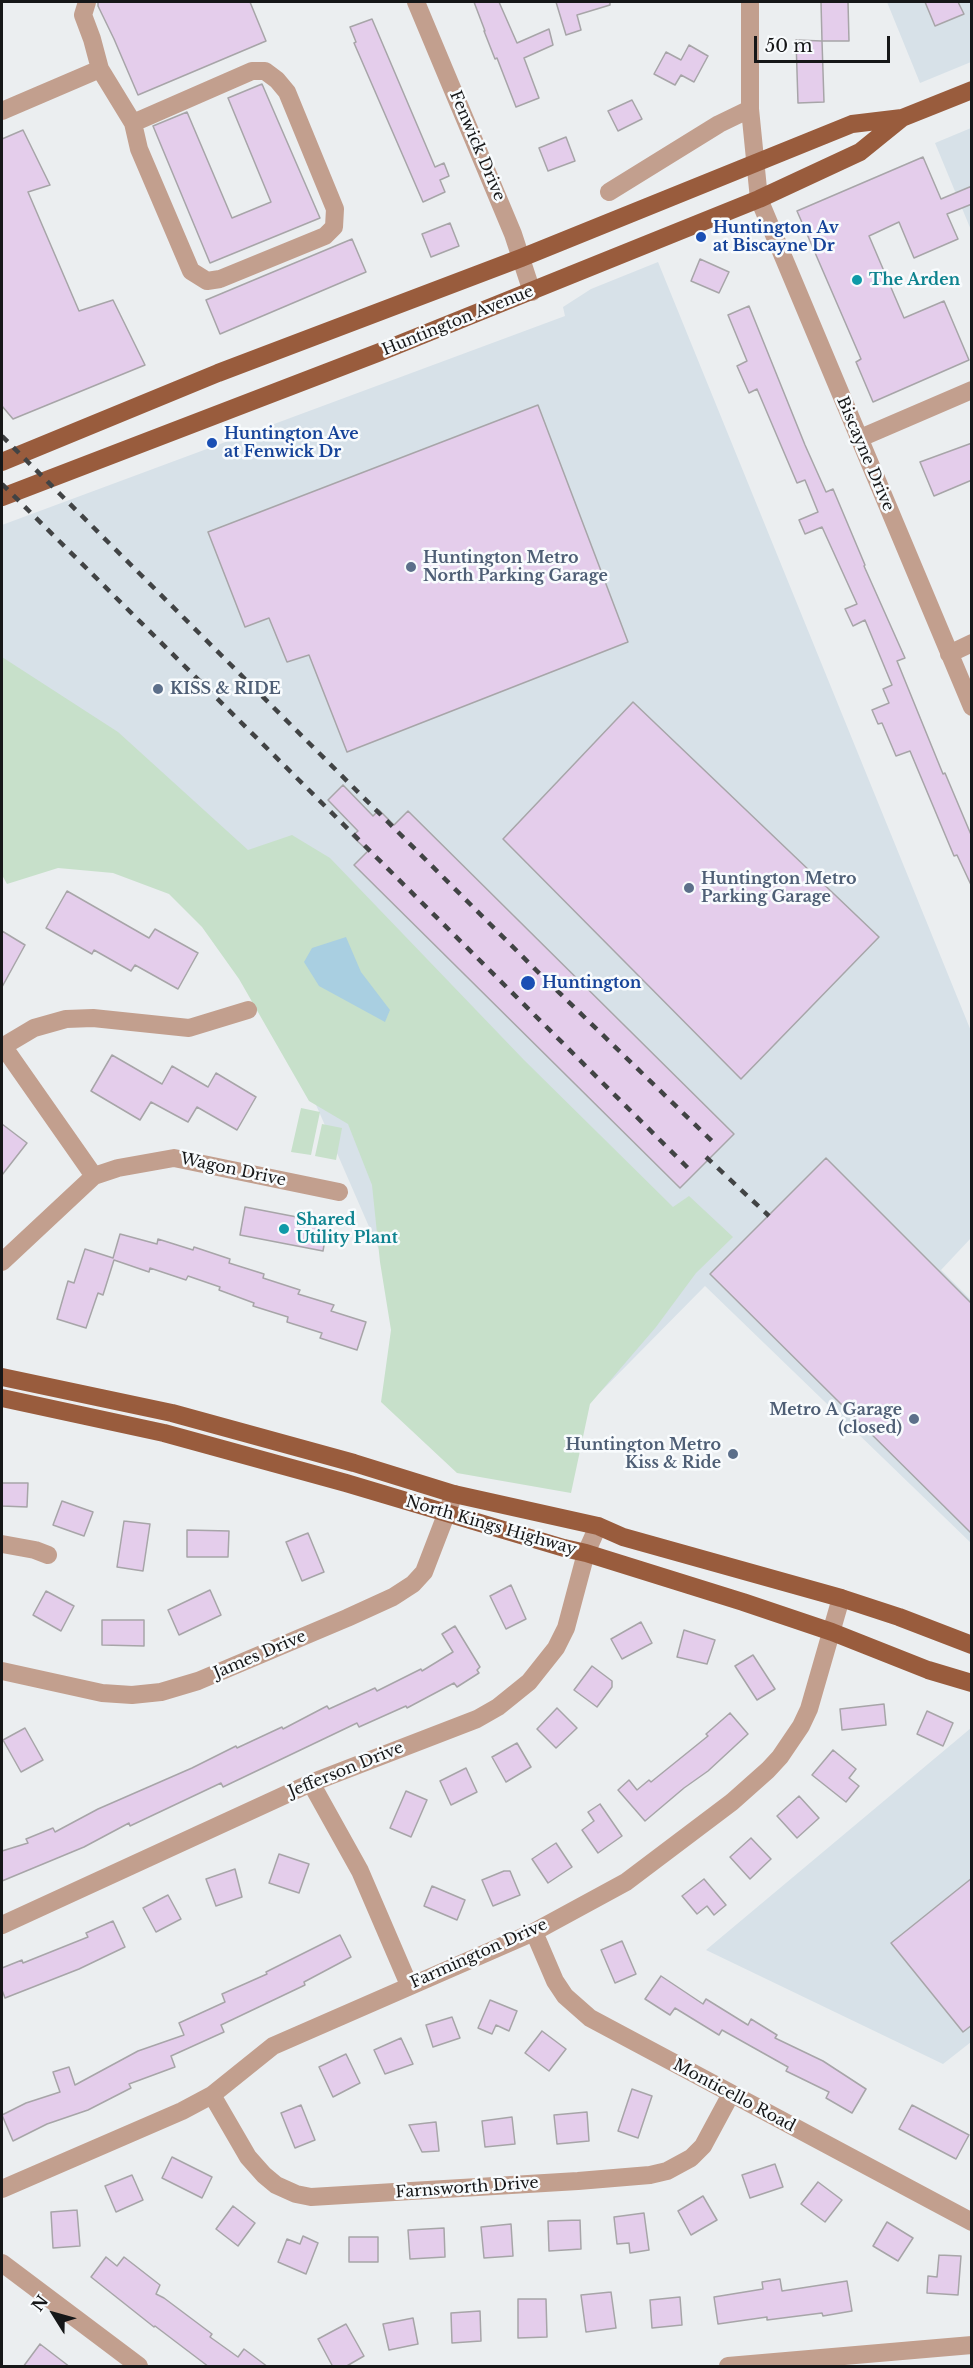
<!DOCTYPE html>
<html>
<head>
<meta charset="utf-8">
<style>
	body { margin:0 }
	#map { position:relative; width:973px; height:2368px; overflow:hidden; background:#ebeef0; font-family:"Libre Baskerville",serif }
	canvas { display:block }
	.frame { position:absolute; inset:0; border:3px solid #161718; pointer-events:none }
	.north { position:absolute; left:24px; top:2284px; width:60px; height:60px; -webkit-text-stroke:4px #f8fbfd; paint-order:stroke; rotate:307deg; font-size:16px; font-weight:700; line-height:24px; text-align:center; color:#161718 }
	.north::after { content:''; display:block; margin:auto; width:21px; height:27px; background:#161718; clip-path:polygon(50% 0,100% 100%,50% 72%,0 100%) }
	.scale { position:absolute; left:754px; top:36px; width:136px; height:27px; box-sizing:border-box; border:3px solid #161718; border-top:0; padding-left:8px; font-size:18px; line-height:21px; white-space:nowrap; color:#161718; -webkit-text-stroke:4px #f8fbfd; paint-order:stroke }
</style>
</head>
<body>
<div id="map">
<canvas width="973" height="2368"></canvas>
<div class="frame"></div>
<div class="north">N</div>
<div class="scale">50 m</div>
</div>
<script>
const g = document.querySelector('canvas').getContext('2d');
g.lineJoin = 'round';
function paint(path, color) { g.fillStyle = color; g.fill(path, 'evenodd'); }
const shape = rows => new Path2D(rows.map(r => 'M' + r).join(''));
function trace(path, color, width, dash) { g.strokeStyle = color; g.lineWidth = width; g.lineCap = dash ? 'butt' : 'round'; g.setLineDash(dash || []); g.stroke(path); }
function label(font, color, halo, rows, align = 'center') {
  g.font = font + ' "Libre Baskerville",serif'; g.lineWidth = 5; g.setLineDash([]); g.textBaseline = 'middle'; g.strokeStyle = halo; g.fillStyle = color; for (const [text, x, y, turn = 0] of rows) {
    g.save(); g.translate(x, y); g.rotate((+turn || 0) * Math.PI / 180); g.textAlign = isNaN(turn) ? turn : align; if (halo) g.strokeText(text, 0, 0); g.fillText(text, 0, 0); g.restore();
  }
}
const built = shape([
	[887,2,971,2,971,62,920,83],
	[971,128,971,230,935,143],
	[658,262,971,1031,971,1238,941,1270,971,1300,971,1543,705,1286,558,1435,410,1321,187,808,2,711,2,525,565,316,563,307,591,289],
	[971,1728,971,2042,943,2064,706,1950]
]);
const green = shape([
	[2,657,118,732,248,850,292,835,330,858,524,1060,673,1207,689,1196,733,1237,696,1273,656,1327,590,1404,571,1493,457,1473,381,1402,391,1330,380,1262,372,1185,348,1124,309,1101,239,979,202,927,169,894,113,873,58,868,7,884,2,875],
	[301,1108,320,1112,311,1155,291,1152],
	[322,1124,342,1128,336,1160,315,1156]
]);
const water = shape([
	[346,937,361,972,390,1010,385,1022,319,986,304,962,312,948]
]);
const building = shape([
	[98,2,250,2,266,41,138,95,114,39,98,6,98,2],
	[474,2,499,2,517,43,549,29,553,45,524,58,539,98,516,107,497,58,495,59,484,31,485,31,474,2],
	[556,2,610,2,610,5,577,15,581,30,566,35,556,2],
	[821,2,848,2,849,41,822,41,821,2],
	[925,2,958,2,964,14,935,26,925,2],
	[372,19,435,167,444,163,449,176,440,180,445,192,423,202,354,43,356,42,350,27,372,19],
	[796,40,822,41,824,102,798,103,796,40],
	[689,45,708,56,694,82,681,75,675,85,654,74,666,52,681,60,689,45],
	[262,84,320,218,210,263,153,126,187,112,232,218,271,202,228,98,262,84],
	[632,100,642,119,618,131,608,111,632,100],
	[23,130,50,185,28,192,79,311,113,300,145,365,13,419,2,406,2,139,23,130],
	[566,137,575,161,548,171,539,148,566,137],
	[923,157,941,199,972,186,972,204,947,214,958,239,914,258,899,222,869,236,904,318,944,301,969,360,873,402,856,362,861,359,797,211,923,157],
	[450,223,459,246,431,257,422,234,450,223],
	[352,239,366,272,220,334,206,300,352,239],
	[700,259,729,272,719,293,691,281,700,259],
	[749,306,805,445,826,492,833,489,865,565,864,566,905,658,897,661,943,774,945,773,972,837,972,887,957,855,954,856,910,751,896,756,882,723,878,724,872,710,889,703,883,689,892,685,865,620,853,626,845,609,857,604,822,527,805,534,799,520,818,512,805,480,797,483,757,389,749,393,737,366,747,361,728,315,749,306],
	[538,405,628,642,347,752,309,655,287,662,269,618,245,627,208,532,538,405],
	[972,443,972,480,934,496,920,462,972,443],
	[633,702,879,937,741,1079,503,839,633,702],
	[343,785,373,816,379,810,394,825,408,811,734,1134,680,1188,354,865,368,851,352,836,358,831,328,800,343,785],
	[67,891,149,938,155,929,198,953,178,989,135,965,131,971,94,950,92,954,46,928,67,891],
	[2,931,25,945,2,987,2,931],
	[112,1055,162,1084,172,1066,208,1087,216,1073,256,1097,237,1130,197,1107,188,1122,151,1102,140,1120,91,1091,112,1055],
	[2,1124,27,1143,2,1175,2,1124],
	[826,1158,972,1304,972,1534,710,1274,826,1158],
	[245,1207,328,1223,323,1251,240,1235,245,1207],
	[120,1234,157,1244,158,1239,193,1250,194,1247,230,1259,229,1263,264,1274,263,1278,300,1290,298,1294,334,1305,331,1311,366,1322,357,1350,320,1338,322,1333,287,1322,288,1317,253,1306,254,1303,219,1290,220,1287,188,1276,186,1280,150,1268,149,1272,114,1260,103,1295,98,1293,86,1328,57,1319,68,1281,74,1283,85,1249,113,1258,120,1234],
	[2,1483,28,1483,27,1507,2,1506,2,1483],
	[62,1501,93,1512,84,1536,53,1525,62,1501],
	[124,1521,150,1524,143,1571,117,1567,124,1521],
	[187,1530,229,1531,228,1557,187,1557,187,1530],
	[308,1533,324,1572,302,1581,286,1542,308,1533],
	[511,1585,526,1619,506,1629,490,1596,511,1585],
	[210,1590,221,1615,179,1635,168,1610,210,1590],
	[46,1591,74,1606,61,1631,33,1615,46,1591],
	[102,1620,144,1620,144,1646,102,1645,102,1620],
	[641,1622,652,1643,622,1659,611,1639,641,1622],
	[455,1626,480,1667,477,1670,479,1673,457,1687,454,1683,407,1708,406,1706,359,1727,357,1723,223,1787,221,1783,130,1826,129,1823,84,1847,2,1881,2,1851,28,1843,26,1839,53,1828,55,1832,98,1809,192,1768,236,1746,237,1748,282,1727,283,1729,327,1706,329,1709,375,1688,377,1691,421,1669,422,1671,453,1652,442,1634,455,1626],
	[684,1630,715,1640,707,1664,677,1657,684,1630],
	[753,1655,775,1689,757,1700,735,1666,753,1655],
	[592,1666,612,1681,612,1687,597,1707,574,1690,592,1666],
	[884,1704,886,1725,842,1730,840,1709,884,1704],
	[557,1708,577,1728,556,1748,537,1729,557,1708],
	[927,1711,953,1723,943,1746,917,1734,927,1711],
	[730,1713,748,1734,708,1771,684,1788,645,1821,618,1790,629,1780,637,1790,649,1780,651,1782,708,1736,706,1734,730,1713],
	[25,1728,43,1760,21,1772,3,1740,25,1728],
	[517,1743,531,1767,506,1782,492,1757,517,1743],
	[833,1750,856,1769,849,1778,859,1786,846,1802,812,1775,833,1750],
	[466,1768,477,1792,451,1805,440,1781,466,1768],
	[406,1791,427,1800,411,1837,390,1828,406,1791],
	[799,1796,819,1818,797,1838,777,1816,799,1796],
	[600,1804,622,1836,598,1853,582,1830,594,1821,588,1812,600,1804],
	[751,1838,771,1859,750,1879,730,1857,751,1838],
	[556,1843,572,1867,548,1883,532,1859,556,1843],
	[279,1854,309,1864,299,1893,269,1883,279,1854],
	[235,1869,242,1897,216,1906,206,1879,235,1869],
	[504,1871,510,1871,520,1895,493,1906,482,1880,504,1871],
	[972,1878,972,2025,963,2032,891,1943,972,1878],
	[704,1879,726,1905,714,1915,707,1906,697,1914,682,1896,704,1879],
	[432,1886,465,1900,457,1920,424,1906,432,1886],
	[168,1895,181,1919,156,1932,143,1908,168,1895],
	[113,1921,125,1947,79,1969,5,1998,2,1990,2,1968,22,1960,23,1963,88,1937,86,1933,113,1921],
	[340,1935,351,1957,304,1982,305,1985,221,2025,224,2032,171,2056,175,2067,129,2084,131,2088,88,2110,47,2124,13,2141,2,2115,26,2103,60,2092,53,2072,69,2067,75,2085,138,2051,184,2035,179,2023,225,2002,222,1994,267,1974,266,1972,340,1935],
	[622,1941,636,1974,615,1983,601,1950,622,1941],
	[661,1976,703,2004,706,1999,748,2025,751,2019,777,2035,775,2038,823,2061,866,2089,852,2113,826,2098,829,2092,786,2071,788,2067,722,2030,719,2035,675,2008,670,2015,645,1999,661,1976],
	[490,2000,517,2011,509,2031,496,2025,492,2034,478,2028,490,2000],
	[452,2017,460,2038,433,2047,426,2025,452,2017],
	[542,2031,566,2049,549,2071,525,2053,542,2031],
	[401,2038,413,2064,385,2074,374,2050,401,2038],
	[346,2054,360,2083,333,2097,319,2067,346,2054],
	[632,2089,652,2096,638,2138,618,2131,632,2089],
	[301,2105,315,2140,295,2148,281,2113,301,2105],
	[912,2105,969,2135,956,2159,899,2129,912,2105],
	[587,2112,589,2141,557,2144,554,2115,587,2112],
	[512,2117,515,2144,485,2147,482,2121,512,2117],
	[436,2122,439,2151,422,2152,409,2125,436,2122],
	[172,2157,212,2177,202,2198,162,2178,172,2157],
	[775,2164,783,2187,750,2198,742,2175,775,2164],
	[132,2175,143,2200,116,2212,105,2186,132,2175],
	[818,2182,842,2200,825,2222,801,2204,818,2182],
	[703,2196,717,2220,691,2235,678,2211,703,2196],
	[233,2206,255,2223,238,2246,216,2229,233,2206],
	[77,2210,80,2246,53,2248,51,2212,77,2210],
	[644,2213,649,2250,630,2253,629,2243,617,2244,614,2217,644,2213],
	[580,2220,581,2249,549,2251,548,2221,580,2220],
	[887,2222,913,2238,898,2261,873,2246,887,2222],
	[511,2224,513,2256,484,2258,481,2227,511,2224],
	[444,2228,445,2257,410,2259,408,2230,444,2228],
	[303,2236,318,2243,306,2274,278,2262,287,2239,300,2244,303,2236],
	[349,2237,378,2237,378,2262,349,2262,349,2237],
	[939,2255,961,2256,958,2295,927,2293,928,2276,937,2277,939,2255],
	[106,2257,117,2266,124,2257,160,2285,156,2294,164,2298,212,2334,210,2337,238,2357,244,2349,268,2367,209,2367,155,2326,154,2327,91,2277,106,2257],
	[780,2279,782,2291,847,2281,852,2311,823,2316,822,2313,767,2320,767,2317,718,2324,714,2297,763,2289,762,2282,780,2279],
	[611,2292,616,2328,586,2332,581,2295,611,2292],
	[680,2297,682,2325,652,2328,650,2300,680,2297],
	[518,2299,546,2299,547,2337,518,2338,518,2299],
	[480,2311,481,2341,452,2343,451,2313,480,2311],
	[413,2318,418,2344,389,2350,383,2324,413,2318],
	[346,2324,364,2356,345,2367,333,2367,318,2339,346,2324],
	[40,2344,70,2367,23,2367,40,2344]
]);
const minor = shape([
	[87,2,83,15,92,39,100,69,133,123,139,149,191,271,207,281,220,279,325,236,334,227,335,209,287,92,277,80,265,71,252,71,133,123],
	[416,2,513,234,532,292],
	[750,2,750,109,759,199,972,707],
	[2,111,100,69],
	[609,192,719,124,750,109],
	[858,439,972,390],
	[949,654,972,643],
	[3,1046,94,1176],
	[2,1047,34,1028,66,1019,93,1018,189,1028,248,1010],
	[2,1262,94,1176,118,1168,174,1158,339,1192],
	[2,1544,35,1550,48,1555],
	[2,1671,102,1693,132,1695,161,1692,198,1681,347,1618,393,1597,413,1584,424,1572,454,1494],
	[311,1783,360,1871,409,1985],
	[2,1925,311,1783,477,1719,498,1707,529,1682,556,1648,566,1628,586,1553,598,1526],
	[534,1932,555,1981,565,1996,590,2018,972,2222],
	[212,2095,248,2157,264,2175,276,2185,296,2194,311,2197,578,2181,650,2175,667,2171,691,2158,703,2146,731,2094],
	[2,2189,182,2111,212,2095,273,2046,534,1932,626,1882,732,1802,768,1770,780,1757,801,1726,809,1709,841,1598],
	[2,2263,139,2366],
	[728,2366,972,2345]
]);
const major = shape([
	[2,462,218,373,521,258,852,124,902,118,972,90],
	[2,497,380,352,759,199,860,152,902,118],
	[2,1377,172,1413,354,1463,454,1494,598,1526,623,1537,841,1598,899,1617,972,1645],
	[2,1398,164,1433,346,1483,564,1548,586,1553,743,1602,832,1632,928,1670,972,1683]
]);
const rail = shape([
	[2,436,539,973,716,1145],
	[2,484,690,1170],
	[706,1157,769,1216]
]);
const markers = [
	[701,237,6,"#1a4fb4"],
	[857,280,6,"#0f9aa8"],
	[212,443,6,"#1a4fb4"],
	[411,567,6,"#5c6f8a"],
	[158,689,6,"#5c6f8a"],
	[689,888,6,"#5c6f8a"],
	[528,983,8,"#1a4fb4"],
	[284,1229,6,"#0f9aa8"],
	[914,1419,6,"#5c6f8a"],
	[733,1454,6,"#5c6f8a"]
];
const streetNames = [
	["Fenwick Drive",477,146,67],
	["Huntington Avenue",458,321,-22],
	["Biscayne Drive",865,454,67],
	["Wagon Drive",233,1170,12],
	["North Kings Highway",491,1526,16],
	["James Drive",260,1655,-23],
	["Jefferson Drive",346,1770,-22],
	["Farmington Drive",479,1954,-24],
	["Monticello Road",734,2096,28],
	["Farnsworth Drive",467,2188,-4]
];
const transitNames = [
	["Huntington Av",713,228],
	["at Biscayne Dr",713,246],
	["Huntington Ave",224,434],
	["at Fenwick Dr",224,452],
	["Huntington",542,983]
];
const cultureNames = [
	["The Arden",869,280],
	["Shared",296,1220],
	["Utility Plant",296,1238]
];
const serviceNames = [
	["Huntington Metro",423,558],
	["North Parking Garage",423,576],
	["KISS & RIDE",170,689],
	["Huntington Metro",701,879],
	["Parking Garage",701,897],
	["Metro A Garage",902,1410,"right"],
	["(closed)",902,1428,"right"],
	["Huntington Metro",721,1445,"right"],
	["Kiss & Ride",721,1463,"right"]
];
paint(built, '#d7e1e8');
paint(green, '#c7e0ca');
paint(water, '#a9cfe1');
paint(building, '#e4cdeb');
trace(building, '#a7a5a8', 1.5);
trace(minor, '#c29f8e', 18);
trace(major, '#995c3d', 18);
trace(rail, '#414344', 4.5, [8, 8]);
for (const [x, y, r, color] of markers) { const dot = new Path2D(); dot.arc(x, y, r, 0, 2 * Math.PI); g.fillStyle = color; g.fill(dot); trace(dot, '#f8fbfd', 2); }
label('16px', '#161718', '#f8fbfd', streetNames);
label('bold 16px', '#164399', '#f8fbfd', transitNames, 'left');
label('bold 16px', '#0d838f', '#f8fbfd', cultureNames, 'left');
label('bold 16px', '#4e5e75', '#f8fbfd', serviceNames, 'left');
</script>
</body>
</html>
